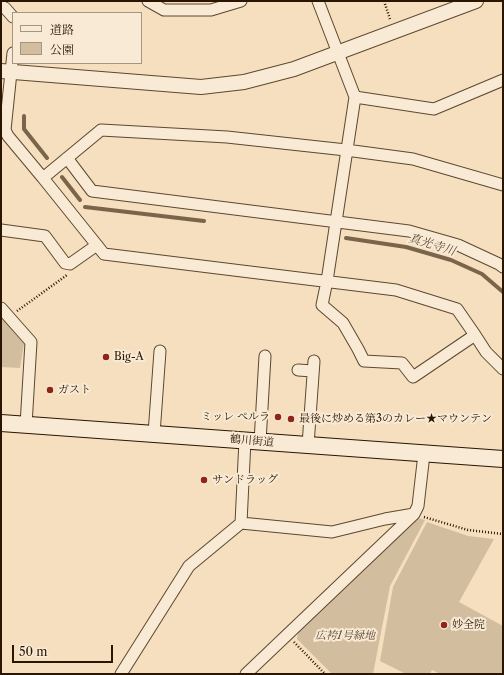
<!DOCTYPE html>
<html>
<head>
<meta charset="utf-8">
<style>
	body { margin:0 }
	#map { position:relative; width:504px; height:675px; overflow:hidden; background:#f5dfbe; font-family:"Libre Caslon Text","Noto Serif JP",serif }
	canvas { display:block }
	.frame { position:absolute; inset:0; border:2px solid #2a1500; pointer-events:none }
	.legend { position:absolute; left:12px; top:12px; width:130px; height:52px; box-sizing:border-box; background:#f8ead5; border:1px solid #a69580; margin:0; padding:5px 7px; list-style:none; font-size:12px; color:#2a1500 }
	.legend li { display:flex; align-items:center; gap:8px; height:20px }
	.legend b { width:20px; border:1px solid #a69580 }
	.scale { position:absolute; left:12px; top:645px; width:101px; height:18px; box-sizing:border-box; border:2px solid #2a1500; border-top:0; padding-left:5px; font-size:12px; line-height:14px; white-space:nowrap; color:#2a1500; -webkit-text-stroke:3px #f8ead5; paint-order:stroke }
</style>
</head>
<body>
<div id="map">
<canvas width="504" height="675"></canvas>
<div class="frame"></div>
<ul class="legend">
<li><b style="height:5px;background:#f8ead5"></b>道路</li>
<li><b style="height:11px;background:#d2bd9e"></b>公園</li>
</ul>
<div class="scale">50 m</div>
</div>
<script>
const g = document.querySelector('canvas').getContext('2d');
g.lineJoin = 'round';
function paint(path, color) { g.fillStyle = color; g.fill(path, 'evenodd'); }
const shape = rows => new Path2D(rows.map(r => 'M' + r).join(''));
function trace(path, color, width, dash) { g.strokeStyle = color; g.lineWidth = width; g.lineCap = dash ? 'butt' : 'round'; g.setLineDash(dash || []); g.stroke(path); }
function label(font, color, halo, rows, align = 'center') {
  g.font = font + ' "Libre Caslon Text","Noto Serif JP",serif'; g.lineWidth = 4; g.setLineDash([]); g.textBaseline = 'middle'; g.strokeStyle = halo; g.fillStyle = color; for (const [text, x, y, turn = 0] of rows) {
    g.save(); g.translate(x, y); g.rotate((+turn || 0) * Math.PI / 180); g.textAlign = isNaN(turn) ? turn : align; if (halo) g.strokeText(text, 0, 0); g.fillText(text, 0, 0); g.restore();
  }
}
const green = shape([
	[1,318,24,344,20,368,1,367],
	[418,518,425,520,390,586,373,674,332,674,297,639,298,632],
	[427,522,468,536,494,539,459,602,503,626,503,674,440,674,432,670,430,674,406,674,380,661,393,587]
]);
const stream = shape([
	[24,116,24,129,47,158],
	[62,177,80,200],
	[85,207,204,221],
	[346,238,406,247,451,260,482,274,503,292]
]);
const path = shape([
	[384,1,390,19],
	[17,311,67,275],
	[424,517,468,530,503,534],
	[294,642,325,674]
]);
const minor = shape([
	[148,1,164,10,211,10,241,1],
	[318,1,355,97,327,281,322,305,343,323,358,349,364,361,402,363,413,377,475,335,486,352,503,369],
	[1,6,5,8,13,17],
	[13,53,5,130,8,136,43,178,101,130,227,137,346,150,413,159,503,185],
	[355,97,434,109,503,80],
	[67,158,92,191,409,231,458,245,499,264,503,267],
	[43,178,104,254,396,290,457,309,475,335],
	[1,230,45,236,65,263,70,264,97,245],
	[1,308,31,342,26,425],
	[298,370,313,371],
	[154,434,160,351],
	[260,442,265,356],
	[308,445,314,361],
	[241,523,245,440],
	[121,674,189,566,241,523,332,532,385,519,414,514],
	[246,674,414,514,418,506,424,454]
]);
const tertiary = shape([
	[1,71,201,87,244,82,294,69,476,1]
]);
const secondary = shape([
	[1,423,503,459]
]);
const markers = [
	[106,357,4,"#8f2418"],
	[50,390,4,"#8f2418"],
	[278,417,4,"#8f2418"],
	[291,419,4,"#8f2418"],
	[204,480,4,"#8f2418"],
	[444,625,4,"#8f2418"]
];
const poiNames = [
	["Big-A",114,357],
	["ガスト",58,390],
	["ミッレ ぺルラ",270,417,"right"],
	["最後に炒める第3のカレー★マウンテン",299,419],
	["サンドラッグ",212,480],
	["妙全院",452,625]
];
const streetNames = [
	["鶴川街道",252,441,5]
];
const parkNames = [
	["広袴1号緑地",345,636]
];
const waterNames = [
	["真光寺川",432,245,17]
];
paint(green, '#d2bd9e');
trace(stream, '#7a654b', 4);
trace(minor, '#5d4830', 13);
trace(tertiary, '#5d4830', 16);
trace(secondary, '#2a1500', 18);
trace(path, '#2a1500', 2.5, [1, 2]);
trace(minor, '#f8ead5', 11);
trace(tertiary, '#f8ead5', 14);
trace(secondary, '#f8ead5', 16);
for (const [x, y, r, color] of markers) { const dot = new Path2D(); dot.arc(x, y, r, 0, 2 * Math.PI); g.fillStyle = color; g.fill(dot); trace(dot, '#f8ead5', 1.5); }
label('11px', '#2a1500', '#f8ead5', poiNames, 'left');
label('11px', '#2a1500', '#f8ead5', streetNames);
label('italic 11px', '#5c472f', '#f8ead5', parkNames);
label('italic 12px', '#604a32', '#f8ead5', waterNames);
</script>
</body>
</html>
